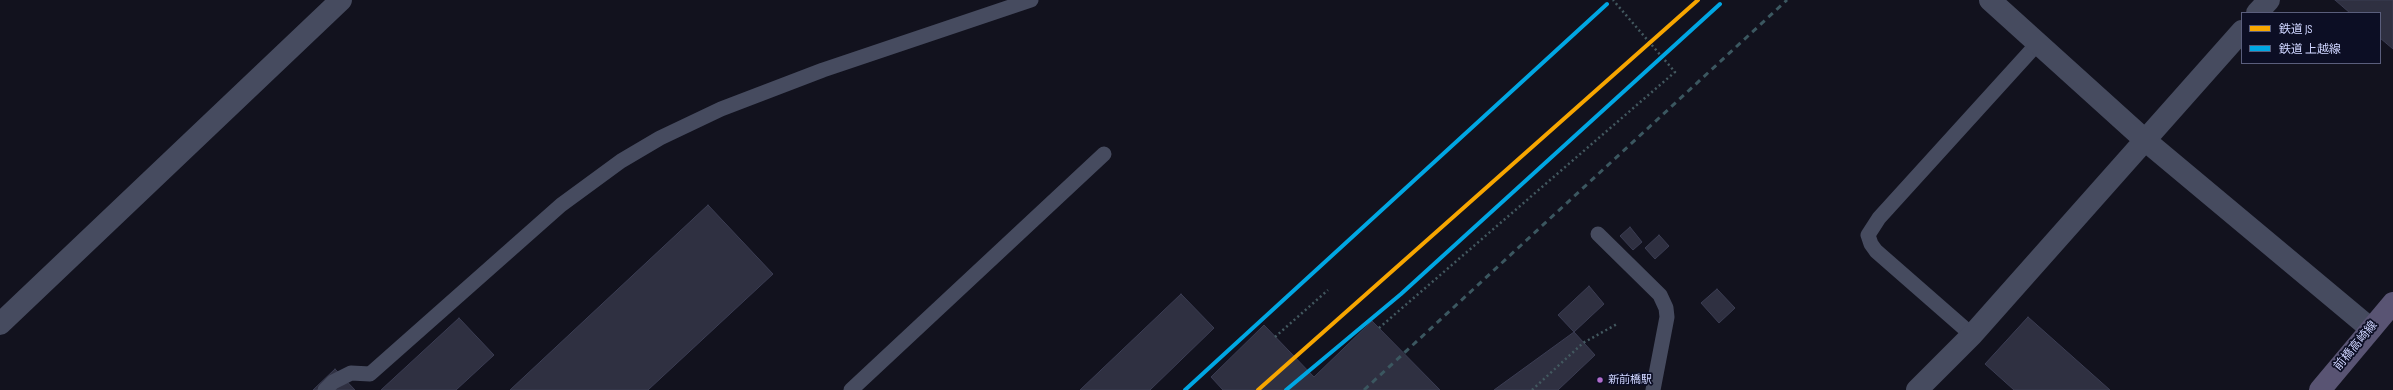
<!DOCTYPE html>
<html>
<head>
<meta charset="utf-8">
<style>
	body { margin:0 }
	#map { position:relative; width:2393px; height:390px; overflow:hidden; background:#12121e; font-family:"Sofia Sans Condensed","Noto Sans JP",sans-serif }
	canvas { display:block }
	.legend { position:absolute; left:2241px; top:12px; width:140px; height:52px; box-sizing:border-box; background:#0c0e24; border:1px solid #5a5e7c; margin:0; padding:5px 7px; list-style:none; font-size:12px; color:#cfd5ff }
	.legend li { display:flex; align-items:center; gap:8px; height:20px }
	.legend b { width:20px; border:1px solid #5a5e7c }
</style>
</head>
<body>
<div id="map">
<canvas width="2393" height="390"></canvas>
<ul class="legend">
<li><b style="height:5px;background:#f7a600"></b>鉄道 JS</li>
<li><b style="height:5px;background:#00a7e3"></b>鉄道 上越線</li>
</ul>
</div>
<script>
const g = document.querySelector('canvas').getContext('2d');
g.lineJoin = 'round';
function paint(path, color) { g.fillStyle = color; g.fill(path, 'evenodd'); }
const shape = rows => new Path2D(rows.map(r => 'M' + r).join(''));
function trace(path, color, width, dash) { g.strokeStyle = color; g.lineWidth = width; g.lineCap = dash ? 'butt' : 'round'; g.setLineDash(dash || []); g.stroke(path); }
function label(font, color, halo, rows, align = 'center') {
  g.font = font + ' "Sofia Sans Condensed","Noto Sans JP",sans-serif'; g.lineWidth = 3.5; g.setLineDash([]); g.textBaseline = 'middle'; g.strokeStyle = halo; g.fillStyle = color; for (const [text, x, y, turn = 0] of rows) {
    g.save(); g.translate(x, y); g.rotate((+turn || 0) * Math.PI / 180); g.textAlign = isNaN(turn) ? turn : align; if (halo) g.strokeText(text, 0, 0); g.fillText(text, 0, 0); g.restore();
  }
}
const building = shape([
	[2335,0,2393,0,2393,49,2380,38,2380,13,2350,13,2335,0],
	[708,205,773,274,648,390,510,390,708,205],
	[1630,227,1642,242,1633,250,1620,236,1630,227],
	[1659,235,1669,246,1655,259,1645,248,1659,235],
	[1589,286,1604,304,1574,332,1558,315,1589,286],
	[1717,289,1735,308,1719,323,1701,303,1717,289],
	[1181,294,1214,328,1150,390,1080,390,1181,294],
	[2028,317,2110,390,2014,390,1985,364,2028,317],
	[459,318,494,355,456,390,381,390,459,318],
	[1372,321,1440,390,1223,390,1211,377,1264,325,1314,377,1372,321],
	[1574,332,1595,355,1558,390,1494,390,1574,332],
	[335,369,355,390,313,390,335,369]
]);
const path = shape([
	[1379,328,1675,72,1613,0],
	[1275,337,1328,290],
	[1532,390,1583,343,1617,324]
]);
const lane = shape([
	[1598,234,1660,295,1666,308,1667,317,1653,390],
	[1972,335,1876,251,1871,244,1868,235,1879,218,2038,43],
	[325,390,333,382,351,373,370,374,561,205,621,161,660,138,721,109,823,70,1031,0],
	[851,390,1104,154]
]);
const street = shape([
	[1990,0,2146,141,2371,329],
	[2257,13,2269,0],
	[0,324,341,0],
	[1917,390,1972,335,2242,31]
]);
const primary = shape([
	[2320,390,2393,303]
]);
const rail = shape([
	[1364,390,1787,0]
]);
const rail1 = shape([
	[1258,390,1698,0]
]);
const rail2 = shape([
	[1185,390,1607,4],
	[1286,390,1401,294,1720,4]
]);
const markers = [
	[1600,380,3.5,"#b06ccc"]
];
const busNames = [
	["新前橋駅",1608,380]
];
const streetNames = [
	["前橋高崎線",2356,346,-50]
];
paint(building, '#2f3041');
trace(building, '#3b3d53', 1);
trace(path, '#435960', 2.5, [2, 3]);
trace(lane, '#464b5f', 15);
trace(street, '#464b5f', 22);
trace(primary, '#595473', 22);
trace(rail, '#3b5760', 3, [6, 5]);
trace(rail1, '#f7a600', 4);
trace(rail2, '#00a7e3', 4);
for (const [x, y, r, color] of markers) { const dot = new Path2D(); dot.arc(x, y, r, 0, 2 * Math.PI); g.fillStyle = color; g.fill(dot); trace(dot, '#0c0e24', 1.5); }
label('11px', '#cfd5ff', '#0c0e24', busNames, 'left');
label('12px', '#cfd5ff', '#0c0e24', streetNames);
</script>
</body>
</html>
